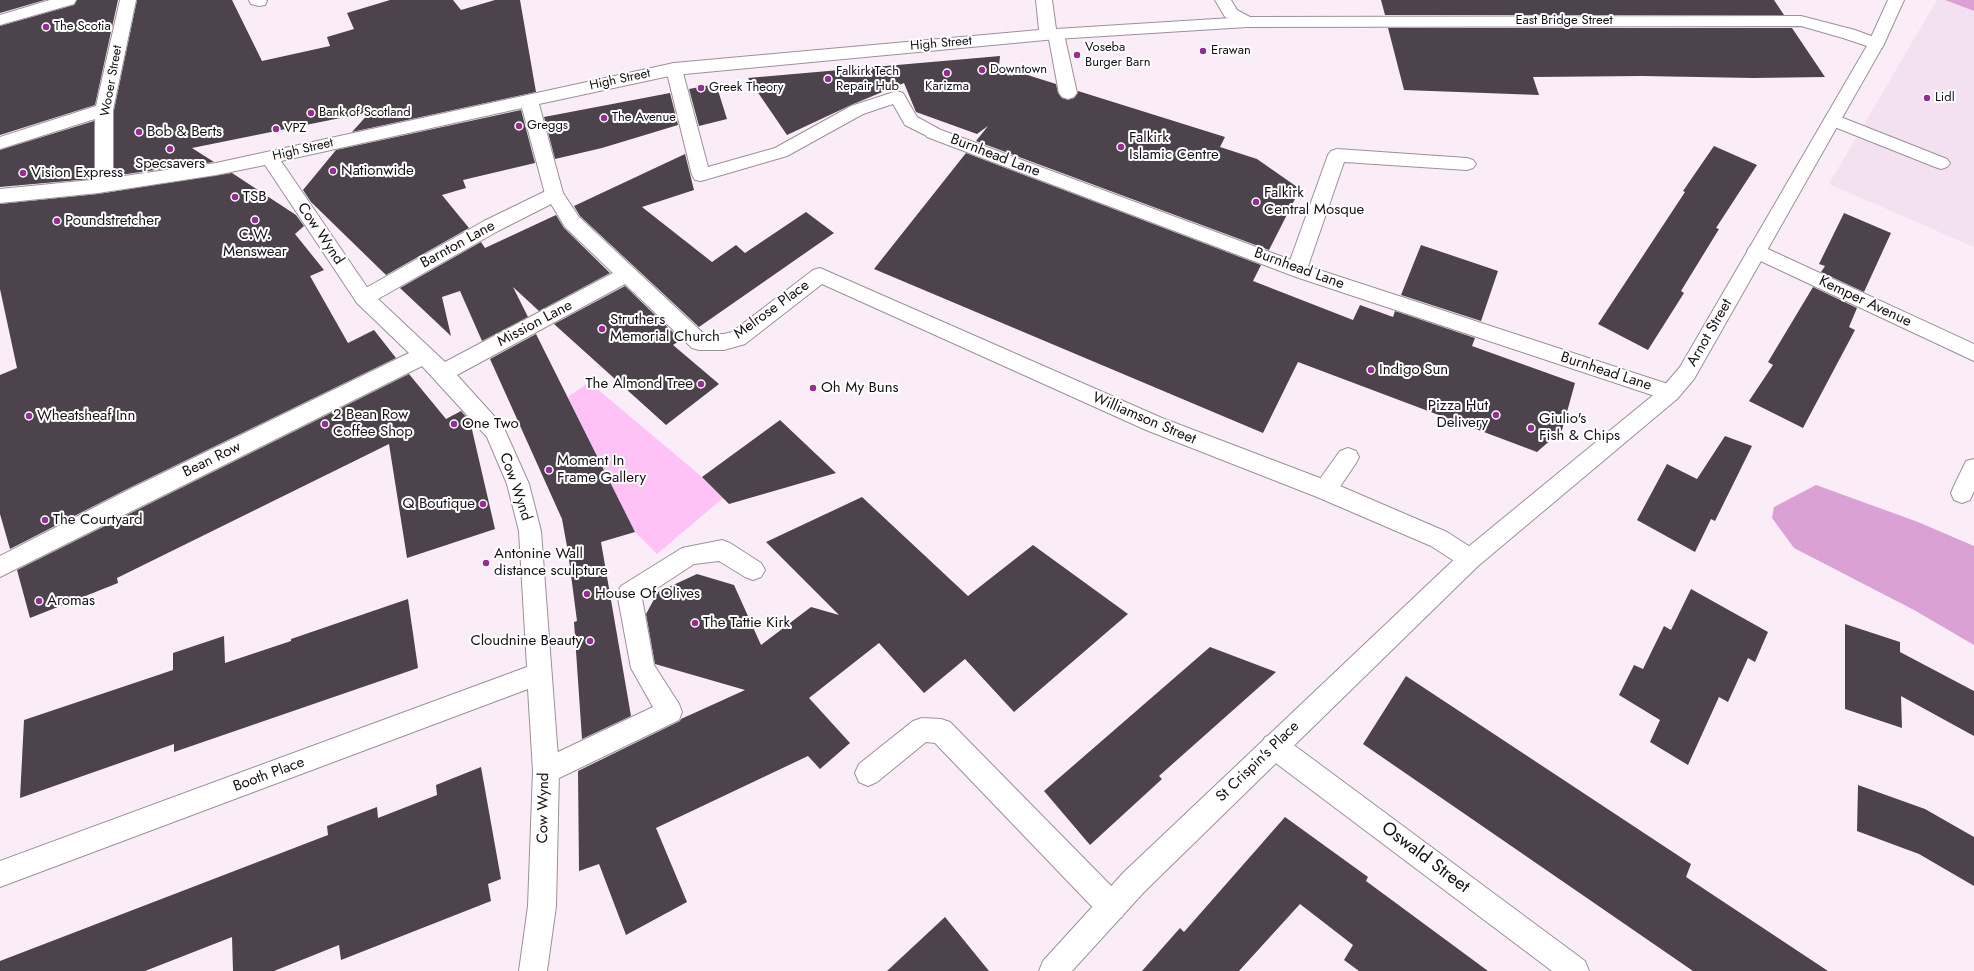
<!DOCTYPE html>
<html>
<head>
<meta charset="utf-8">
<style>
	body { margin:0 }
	canvas { display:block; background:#faedf8 }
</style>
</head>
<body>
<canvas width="1974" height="971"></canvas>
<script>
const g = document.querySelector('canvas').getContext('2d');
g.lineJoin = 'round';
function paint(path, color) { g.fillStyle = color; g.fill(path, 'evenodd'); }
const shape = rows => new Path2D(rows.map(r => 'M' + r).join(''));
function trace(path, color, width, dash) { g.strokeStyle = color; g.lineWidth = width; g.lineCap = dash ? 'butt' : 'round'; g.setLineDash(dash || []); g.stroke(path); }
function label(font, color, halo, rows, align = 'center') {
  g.font = font + ' Jost,sans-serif'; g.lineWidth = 4; g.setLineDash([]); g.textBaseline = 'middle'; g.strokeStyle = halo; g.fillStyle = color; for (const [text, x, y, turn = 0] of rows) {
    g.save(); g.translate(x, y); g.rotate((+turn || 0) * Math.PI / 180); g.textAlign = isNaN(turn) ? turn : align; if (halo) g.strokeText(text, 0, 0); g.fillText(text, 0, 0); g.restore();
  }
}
const built = shape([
	[1937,0,1945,0,1974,11,1974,247,1829,184]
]);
const green = shape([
	[589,382,702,477,723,498,657,554,635,532,568,397]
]);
const forest = shape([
	[1945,0,1974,0,1974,11],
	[1816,485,1918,522,1974,546,1974,645,1914,610,1794,548,1772,518,1774,507]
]);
const building = shape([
	[0,0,45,0,0,13],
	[77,0,118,0,95,105,0,135,0,26,74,5],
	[137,0,232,0,262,61,330,46,327,37,354,29,347,13,390,0,453,0,461,10,495,0,520,0,536,92,352,132,370,112,192,148,214,162,112,176,114,171,114,110],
	[1381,0,1774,0,1784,15,1385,15],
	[1388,28,1792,28,1825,77,1753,78,1642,76,1533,77,1539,95,1404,90],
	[1000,56,999,66,1056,84,1058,93,1062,98,1068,100,1074,98,1078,91,1225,137,1220,147,1257,159,1300,189,1269,250,976,141,988,126,977,134,916,112,904,83,851,105,787,135,748,78],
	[716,84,727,119,699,126,689,89],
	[670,93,678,125,602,148,555,159,544,117],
	[521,110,535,163,463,180,466,188,442,195,469,228,386,275,311,202,303,190,336,150],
	[94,121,94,171,90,179,0,187,0,150],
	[1714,146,1757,165,1716,228,1719,229,1681,291,1684,293,1648,350,1598,324,1685,192,1683,191],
	[966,153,1261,265,1253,281,1353,320,1360,305,1393,317,1395,311,1475,338,1472,346,1575,383,1562,430,1537,452,1298,362,1263,433,874,269],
	[685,154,694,190,642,207,712,262,736,245,745,253,806,212,834,233,699,327,580,216,574,206],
	[232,173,296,215,304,226,295,234,324,270,310,276,348,343,374,330,396,358,129,488,10,549,0,514,0,375,17,368,0,289,0,204,98,194],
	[1844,213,1891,233,1864,292,1821,272,1825,266,1819,264],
	[556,215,564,228,610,273,539,311,513,287,528,317,482,341,460,291,442,297,451,336,400,288,481,242,485,248],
	[1421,245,1498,271,1481,321,1401,295],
	[625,286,681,340,673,345,719,384,666,425,554,324],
	[1813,287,1857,308,1849,327,1855,330,1803,428,1749,401,1773,365,1768,362],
	[536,334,635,532,601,542,631,716,582,739,574,622,577,621,568,552,562,519,490,359],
	[409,374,446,419,461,411,470,421,495,529,407,558,389,444,117,578,118,583,30,618,17,570],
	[780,420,836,473,729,504,702,477],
	[1725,436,1752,446,1715,521,1711,519,1695,552,1637,520,1667,464,1697,479],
	[862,497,968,596,1033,545,1128,614,1014,712,965,659,924,693,879,643,809,698,850,743,820,769,808,756,656,828,687,902,626,935,599,864,579,871,578,771,680,721,681,719,745,690,655,664,646,614,658,592,697,574,734,585,761,645,811,607,839,615,766,542],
	[1691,589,1768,632,1755,662,1748,658,1728,702,1719,697,1688,765,1650,742,1660,720,1619,695,1634,665,1643,669,1664,626,1671,630],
	[408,599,418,668,174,752,174,744,20,798,24,720,173,670,173,653,224,636,225,663,291,641,291,639],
	[1845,624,1900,642,1900,652,1974,691,1974,736,1901,696,1902,728,1845,709],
	[1210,647,1276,672,1159,776,1162,779,1090,845,1044,791],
	[1406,676,1691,864,1686,877,1828,971,1693,971,1363,744],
	[481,767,501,879,488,884,491,901,341,960,339,945,274,971,233,971,232,937,145,971,0,971,0,961,328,835,327,826,377,807,378,818,437,795,436,785],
	[1858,785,1925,809,1974,837,1974,886,1919,854,1857,831],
	[1285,817,1368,877,1366,881,1488,971,1359,971,1344,960,1353,945,1300,904,1239,971,1142,971,1180,928,1184,932],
	[945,917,989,971,887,971]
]);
const service = shape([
	[249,0,266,0,267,1,265,5,259,6,251,4,249,0],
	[1056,29,1062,30,1064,34,1077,93,1074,97,1068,99,1062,97,1059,93,1048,34,1050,30,1056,29],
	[674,63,680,65,682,69,708,167,775,148,851,106,897,91,903,93,917,117,939,129,942,133,939,137,933,139,905,125,893,104,863,114,787,156,701,181,695,180,692,175,666,69,668,65,674,63],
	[1833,114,1947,159,1950,163,1947,167,1941,169,1935,167,1827,124,1824,120,1827,116,1833,114],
	[1337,149,1467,158,1473,160,1476,164,1473,168,1467,170,1344,162,1307,269,1304,274,1297,276,1290,274,1287,269,1328,155,1331,151,1337,149],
	[554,187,561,189,563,194,561,199,498,231,491,233,484,231,482,226,484,221,554,187],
	[1348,448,1356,451,1359,457,1356,463,1333,497,1325,499,1317,497,1314,490,1317,483,1340,451,1348,448],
	[1974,459,1974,491,1970,500,1962,503,1954,500,1951,493,1954,486,1966,461,1974,459],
	[722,540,730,543,761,563,765,570,761,577,753,580,745,577,719,561,694,564,642,598,654,665,679,704,682,712,679,720,555,780,546,784,537,780,533,771,537,762,653,707,631,668,617,593,621,586,682,548,722,540],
	[922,718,941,719,950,722,1122,897,1126,907,1122,917,1112,921,1102,917,935,743,926,742,877,782,868,786,859,782,855,773,859,764,913,721,922,718]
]);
const pedestrian = shape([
	[120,0,136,0,113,110,113,171,110,178,216,163,674,63,1039,30,1036,0,1052,0,1056,29,1247,17,1253,18,1255,22,1253,26,1247,27,1056,39,674,75,539,104,554,160,551,164,545,166,539,164,536,160,522,108,281,161,371,293,374,298,371,303,364,306,357,303,265,165,216,175,98,193,0,203,0,189,91,180,95,171,95,119,0,149,0,137,96,106,120,0]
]);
const minor = shape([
	[50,0,76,0,74,4,0,25,0,15,50,0],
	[1215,0,1231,0,1237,10,1250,17,1801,16,1855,30,1882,40,1884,44,1882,48,1876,49,1843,38,1801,26,1247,27,1225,17,1215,0],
	[933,127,1310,267,1677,387,1680,393,1677,399,1670,401,1296,277,927,137,924,133,927,129,933,127],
	[545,154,551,156,554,160,563,193,579,217,704,334,724,334,732,332,813,270,820,268,1162,418,1333,483,1447,532,1478,552,1481,559,1478,566,1470,569,1462,566,1431,546,1317,497,1146,430,822,284,745,344,724,350,699,350,692,348,625,284,457,375,503,426,529,484,541,531,559,771,556,906,547,971,519,971,528,906,533,771,528,689,0,887,0,861,527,667,519,531,507,484,487,437,422,366,0,577,0,556,130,489,409,353,357,303,354,298,357,293,484,221,491,219,498,221,500,226,498,231,378,299,445,362,613,273,565,227,545,194,536,160,539,156,545,154],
	[1274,734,1283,737,1585,961,1589,971,1552,971,1265,755,1261,746,1265,737,1274,734]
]);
const tertiary = shape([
	[1757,244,1974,344,1974,361,1750,256,1747,251,1750,246,1757,244]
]);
const secondary = shape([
	[1888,0,1904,0,1884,44,1694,379,1677,399,1478,566,1144,892,1072,971,1039,971,1043,961,1124,872,1462,552,1663,387,1680,367,1868,44,1888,0]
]);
const markers = [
	[46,27,4,"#962d90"],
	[1203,51,4,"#962d90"],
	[1077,55,4,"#962d90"],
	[982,70,4,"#962d90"],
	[947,73,4,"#962d90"],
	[828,79,4,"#962d90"],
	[701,88,4,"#962d90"],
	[1927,98,4,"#962d90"],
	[311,113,4,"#962d90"],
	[604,118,4,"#962d90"],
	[519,126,4,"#962d90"],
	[276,129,4,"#962d90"],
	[139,132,4,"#962d90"],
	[1121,147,4,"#962d90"],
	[170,149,4,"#962d90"],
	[333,171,4,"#962d90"],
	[23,173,4,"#962d90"],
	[235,197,4,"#962d90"],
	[1256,202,4,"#962d90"],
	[255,220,4,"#962d90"],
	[57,221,4,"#962d90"],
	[602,329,4,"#962d90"],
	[1371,370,4,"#962d90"],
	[701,384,4,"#962d90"],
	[813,388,4,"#962d90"],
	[1496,415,4,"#962d90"],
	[29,416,4,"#962d90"],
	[325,424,4,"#962d90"],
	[454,424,4,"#962d90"],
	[1531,428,4,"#962d90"],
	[549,470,4,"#962d90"],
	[483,504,4,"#962d90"],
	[45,520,4,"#962d90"],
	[486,563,4,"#962d90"],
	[587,594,4,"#962d90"],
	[39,601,4,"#962d90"],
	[695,623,4,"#962d90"],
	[590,641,4,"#962d90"]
];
const farStreetnames = [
	["East Bridge Street",1564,21],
	["High Street",941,44,-5],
	["High Street",620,80,-12],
	["Wooer Street",112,81,-80],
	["High Street",303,150,-13]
];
const farPoinames = [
	["The Scotia",54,27],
	["Voseba",1085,48],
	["Burger Barn",1085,63],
	["Erawan",1211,51],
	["Downtown",990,70],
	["Falkirk Tech",836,72],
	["Repair Hub",836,87],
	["Karizma",947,87,"center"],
	["Greek Theory",709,88],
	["Lidl",1935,98],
	["Bank of Scotland",319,113],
	["The Avenue",612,118],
	["Greggs",527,126],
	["VPZ",284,129]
];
const poiNames = [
	["Bob & Berts",147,132],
	["Falkirk",1129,138],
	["Islamic Centre",1129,155],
	["Specsavers",170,164,"center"],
	["Nationwide",341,171],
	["Vision Express",31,173],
	["Falkirk",1264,193],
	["Central Mosque",1264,210],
	["TSB",243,197],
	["Poundstretcher",65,221],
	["C.W.",255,235,"center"],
	["Menswear",255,252,"center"],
	["Struthers",610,320],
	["Memorial Church",610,337],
	["Indigo Sun",1379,370],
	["The Almond Tree",693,384,"right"],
	["Oh My Buns",821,388],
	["Pizza Hut",1488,406,"right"],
	["Delivery",1488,423,"right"],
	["2 Bean Row",333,415],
	["Coffee Shop",333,432],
	["Wheatsheaf Inn",37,416],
	["Giulio's",1539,419],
	["Fish & Chips",1539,436],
	["One Two",462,424],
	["Moment In",557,461],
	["Frame Gallery",557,478],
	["Q Boutique",475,504,"right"],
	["The Courtyard",53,520],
	["Antonine Wall",494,554],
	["distance sculpture",494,571],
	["House Of Olives",595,594],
	["Aromas",47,601],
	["The Tattie Kirk",703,623],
	["Cloudnine Beauty",582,641,"right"]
];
const streetNames = [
	["Burnhead Lane",995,156,21],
	["Cow Wynd",320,234,56],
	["Barnton Lane",458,245,-29],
	["Burnhead Lane",1299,269,20],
	["Kemper Avenue",1865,302,25],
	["Melrose Place",772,310,-36],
	["Mission Lane",535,324,-28],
	["Arnot Street",1710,333,-60],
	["Burnhead Lane",1606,372,18],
	["Williamson Street",1144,419,23],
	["Bean Row",212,460,-26],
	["Cow Wynd",515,487,71],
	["St Crispin's Place",1258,762,-44],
	["Booth Place",269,775,-20],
	["Cow Wynd",544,808,-89]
];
const nearStreetnames = [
	["Oswald Street",1425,858,37]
];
paint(built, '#f3e0f0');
paint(green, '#fec2f7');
paint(forest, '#dba0d4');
paint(building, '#4d434c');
trace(service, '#9c909a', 2);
trace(pedestrian, '#9c909a', 2);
trace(minor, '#9c909a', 2);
trace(tertiary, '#9c909a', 2);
trace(secondary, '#9c909a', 2);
paint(service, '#fff');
paint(pedestrian, '#fff');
paint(minor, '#fff');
paint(tertiary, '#fff');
paint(secondary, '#fff');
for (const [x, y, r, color] of markers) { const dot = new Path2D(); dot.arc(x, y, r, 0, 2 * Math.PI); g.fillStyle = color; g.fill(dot); trace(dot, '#fff', 1.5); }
label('13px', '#151014', '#fff', farStreetnames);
label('13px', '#151014', '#fff', farPoinames, 'left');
label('15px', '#151014', '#fff', poiNames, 'left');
label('15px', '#151014', '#fff', streetNames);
label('18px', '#151014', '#fff', nearStreetnames);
</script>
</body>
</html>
